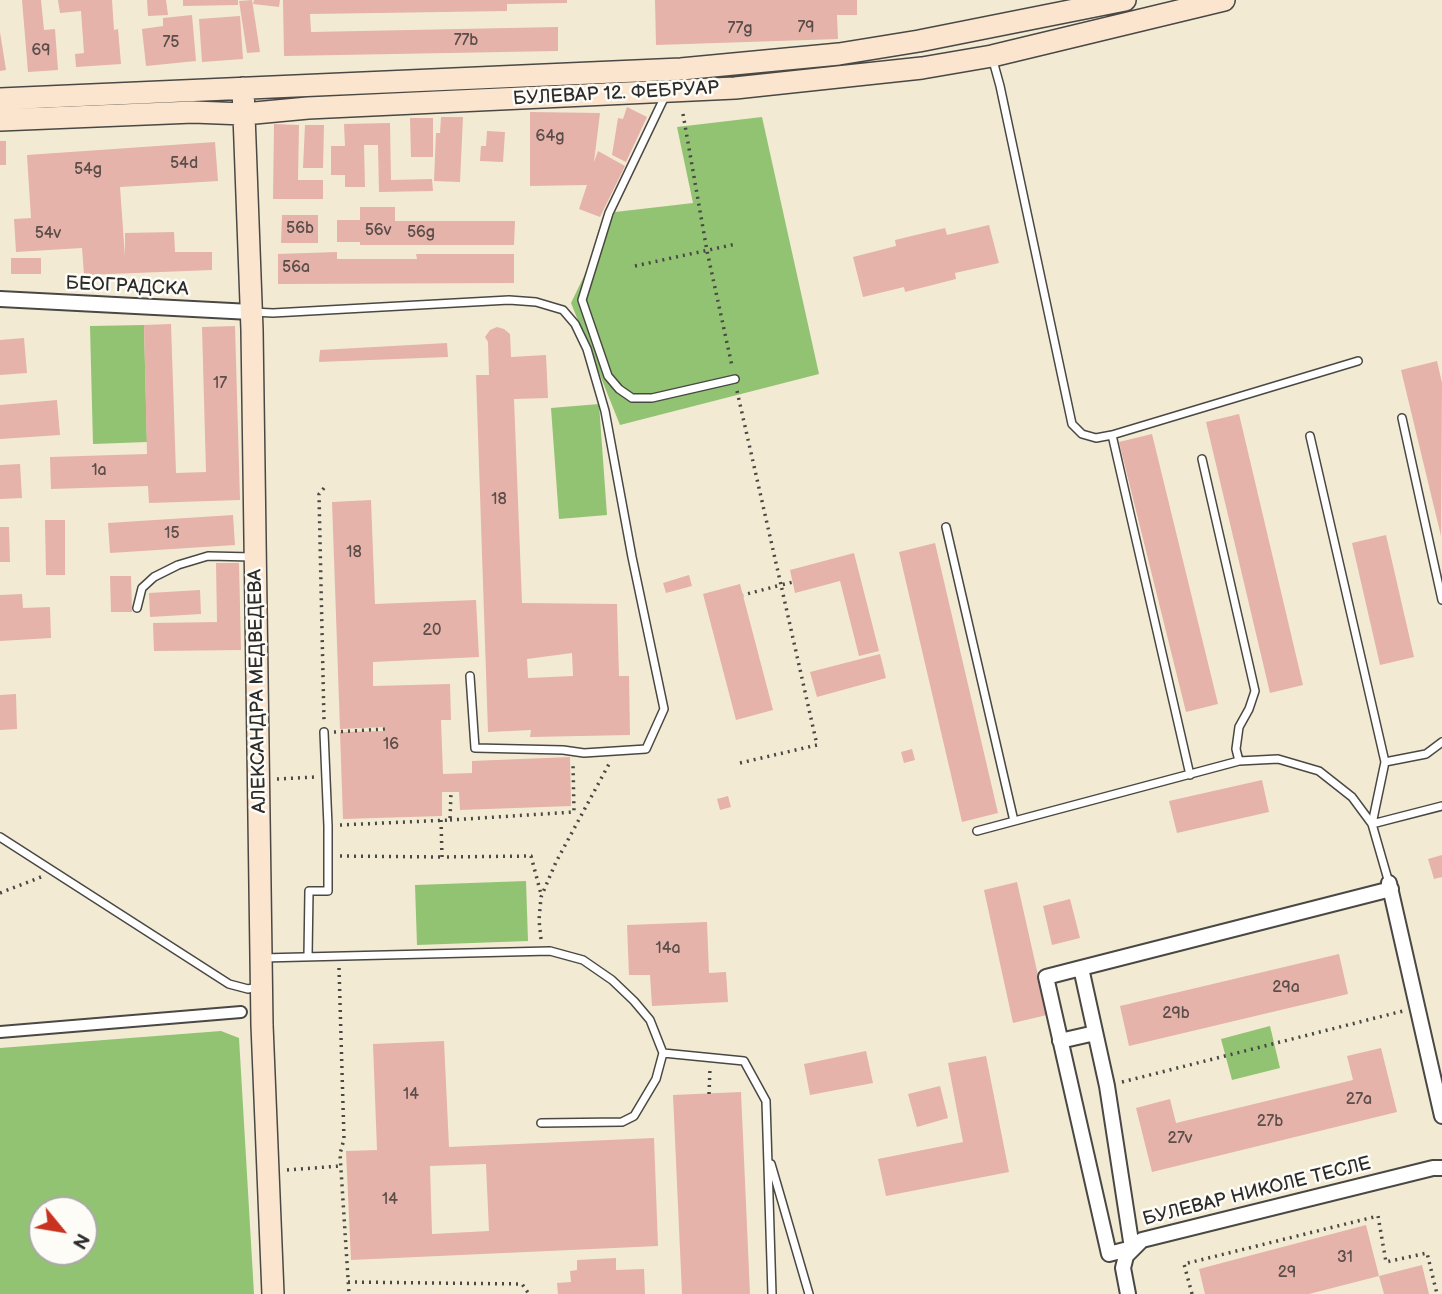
<!DOCTYPE html>
<html>
<head>
<meta charset="utf-8">
<style>
	body { margin:0 }
	#map { position:relative; width:1442px; height:1294px; overflow:hidden; background:#f3ead3; font-family:"Balsamiq Sans",sans-serif }
	canvas { display:block }
	.north { position:absolute; left:28px; top:1196px; width:70px; height:70px; box-sizing:border-box; background:#fdfcf7; border:2px solid #a9a8a5; border-radius:50%; rotate:120deg; font-size:19px; font-weight:700; line-height:28px; text-align:center; color:#2b2b2b }
	.north::after { content:''; display:block; margin:auto; width:24px; height:32px; background:#c8321e; clip-path:polygon(50% 0,100% 100%,50% 72%,0 100%) }
</style>
</head>
<body>
<div id="map">
<canvas width="1442" height="1294"></canvas>
<div class="north">N</div>
</div>
<script>
const g = document.querySelector('canvas').getContext('2d');
g.lineJoin = 'round';
function paint(path, color) { g.fillStyle = color; g.fill(path, 'evenodd'); }
const shape = rows => new Path2D(rows.map(r => 'M' + r).join(''));
function trace(path, color, width, dash) { g.strokeStyle = color; g.lineWidth = width; g.lineCap = dash ? 'butt' : 'round'; g.setLineDash(dash || []); g.stroke(path); }
function label(font, color, halo, rows, align = 'center') {
  g.font = font + ' "Balsamiq Sans",sans-serif'; g.lineWidth = 5; g.setLineDash([]); g.textBaseline = 'middle'; g.strokeStyle = halo; g.fillStyle = color; for (const [text, x, y, turn = 0] of rows) {
    g.save(); g.translate(x, y); g.rotate((+turn || 0) * Math.PI / 180); g.textAlign = isNaN(turn) ? turn : align; if (halo) g.strokeText(text, 0, 0); g.fillText(text, 0, 0); g.restore();
  }
}
const green = shape([
	[762,117,819,374,620,425,571,303,615,212,693,203,677,127],
	[144,325,147,442,93,444,90,326],
	[599,404,607,515,559,519,551,408],
	[526,881,528,941,417,945,415,885],
	[1270,1026,1280,1068,1232,1080,1221,1039],
	[221,1031,239,1038,254,1294,0,1294,0,1048],
	[42,1210,84,1210,84,1252,42,1252]
]);
const building = shape([
	[22,0,41,0,44,30,55,29,58,70,28,72],
	[58,0,112,0,114,30,118,29,121,64,76,67,75,54,84,53,81,11,60,13],
	[147,0,166,0,168,15,148,16],
	[183,0,238,0,238,5,183,6],
	[252,0,260,52,247,53,239,1],
	[254,0,280,0,279,7,253,4],
	[283,0,567,0,567,3,507,4,507,11,310,14,311,32,558,27,558,51,284,56],
	[655,0,857,0,857,15,837,15,838,39,656,45],
	[192,15,196,61,146,66,142,29,163,26,163,18],
	[240,16,243,59,202,62,199,19],
	[0,32,6,70,0,71],
	[627,107,647,117,626,162,612,155,618,118,623,119],
	[530,112,600,113,594,162,598,151,625,166,600,217,579,209,587,185,530,186],
	[441,117,463,117,460,182,434,181,436,133,440,133],
	[410,118,433,118,433,157,411,157],
	[390,123,391,180,432,179,433,191,379,192,378,145,364,145,365,187,345,187,345,175,331,175,331,146,345,146,344,124],
	[274,124,299,125,298,180,323,180,323,199,273,199],
	[305,125,324,125,323,168,303,168],
	[487,131,505,132,503,162,480,161,481,146,486,146],
	[0,141,6,141,6,165,0,165],
	[215,142,218,181,120,187,125,257,125,233,174,232,175,252,212,252,212,270,84,275,82,248,16,252,14,219,31,218,27,155],
	[360,207,395,207,395,221,515,221,514,245,360,245,360,242,337,242,337,220,360,220],
	[282,215,318,215,318,243,281,243],
	[989,225,999,263,955,273,956,279,905,292,904,287,863,297,853,257,896,246,895,240,945,228,947,235],
	[337,252,337,259,417,259,416,254,514,254,514,283,278,284,278,254],
	[11,258,41,258,41,274,11,274],
	[171,324,176,473,206,472,202,327,235,326,240,500,149,503,148,486,51,489,50,457,147,454,144,325],
	[497,327,504,329,510,334,511,357,546,355,548,398,514,399,522,603,617,604,619,676,629,676,630,735,530,737,531,730,488,732,476,375,489,375,488,342,485,337,490,330],
	[572,653,573,676,528,678,527,659],
	[24,338,27,373,0,375,0,340],
	[447,343,448,357,319,362,320,350],
	[1437,361,1442,383,1441,536,1401,370],
	[57,400,60,435,0,439,0,405],
	[1239,414,1303,685,1270,693,1206,422],
	[1152,434,1218,704,1186,712,1119,442],
	[20,464,22,498,0,499,0,465],
	[371,500,375,604,476,600,479,657,373,662,373,686,450,684,451,720,441,720,443,774,472,773,472,761,570,757,571,806,460,810,459,792,442,792,442,816,343,819,340,732,385,731,385,727,340,729,332,502],
	[233,515,235,545,110,553,108,523],
	[45,520,65,520,65,575,46,575],
	[0,527,9,527,10,562,0,562],
	[1386,535,1414,657,1380,665,1352,543],
	[935,543,998,813,962,822,899,552],
	[854,553,879,651,859,656,840,581,795,593,790,570],
	[216,563,239,563,241,650,154,651,153,623,217,622],
	[689,575,692,586,666,593,663,583],
	[110,576,131,576,132,612,111,612],
	[740,584,773,710,736,720,703,594],
	[200,590,201,614,150,617,149,593],
	[22,594,23,608,50,607,51,638,0,641,0,595],
	[880,654,886,678,817,697,810,672],
	[16,694,17,729,0,730,0,695],
	[912,749,915,760,904,763,901,752],
	[1262,780,1269,812,1177,833,1169,801],
	[728,796,731,807,720,810,717,799],
	[1442,855,1442,877,1434,879,1428,859],
	[1017,882,1047,1015,1013,1023,984,890],
	[1070,899,1080,938,1052,945,1043,906],
	[707,922,709,973,726,972,728,1002,652,1006,650,975,629,975,627,925],
	[1339,954,1348,994,1129,1046,1120,1006],
	[444,1041,449,1147,654,1138,658,1246,351,1260,346,1151,377,1150,373,1044],
	[486,1164,489,1231,432,1234,430,1166],
	[1381,1048,1397,1112,1152,1172,1136,1108,1170,1099,1176,1123,1353,1080,1347,1056],
	[866,1051,873,1083,810,1095,804,1064],
	[986,1056,1009,1172,886,1196,878,1159,963,1142,948,1063],
	[940,1086,948,1118,917,1127,908,1094],
	[741,1092,750,1294,682,1294,673,1095],
	[1366,1225,1379,1276,1422,1265,1429,1294,1384,1294,1379,1276,1309,1294,1205,1294,1199,1269],
	[616,1258,616,1270,644,1269,645,1294,558,1294,557,1283,571,1282,570,1271,577,1270,577,1260]
]);
const path = shape([
	[683,114,707,251,732,366],
	[635,266,736,244],
	[737,391,781,585,743,595],
	[324,488,319,494,324,721],
	[334,732,385,729],
	[740,763,817,745,781,585,793,582],
	[277,779,315,777],
	[441,820,442,857,531,856,541,894],
	[450,820,574,812,573,763],
	[340,825,450,820,451,792],
	[340,856,442,857],
	[0,893,41,877],
	[541,939,539,920,541,897,556,862,609,764],
	[339,968,344,1139,340,1154,349,1294],
	[1122,1082,1403,1011],
	[709,1094,710,1068],
	[287,1170,340,1166],
	[348,1282,522,1284,529,1294],
	[1192,1294,1184,1264,1378,1216,1386,1262,1427,1253,1437,1294]
]);
const service = shape([
	[992,57,1000,86,1072,424,1082,434,1096,438,1112,435,1358,361],
	[666,94,609,213,582,300,608,376,619,389,632,398,652,398,735,379],
	[252,312,273,313,509,300,536,302,563,310,575,324,587,349,605,411,632,557,664,709,646,749,584,753,563,750,475,748,470,676],
	[1402,418,1442,600],
	[1112,435,1190,775],
	[1310,436,1385,762,1372,824,1442,806],
	[1202,459,1255,691,1249,709,1239,727,1236,749,1239,761],
	[946,527,1014,821],
	[137,608,142,588,154,577,178,565,208,556,253,557],
	[1385,762,1426,754,1442,742],
	[977,831,1239,761,1278,759,1319,771,1352,797,1372,824,1389,883],
	[0,837,229,984,248,989,258,987],
	[308,956,309,891,328,891,328,826,324,732],
	[262,958,550,951,583,960,612,980,634,1001,650,1020,663,1053,656,1079,634,1116,622,1122,541,1123],
	[663,1053,744,1061,766,1101,772,1294],
	[771,1164,809,1294]
]);
const pedestrian = shape([
	[0,1032,241,1012]
]);
const minor = shape([
	[0,299,251,312],
	[1389,883,1442,1116],
	[1081,968,1046,977,1109,1254,1132,1248,1107,1086,1081,968,1391,889],
	[1060,1041,1095,1033],
	[1128,1294,1123,1268,1126,1256,1142,1240,1433,1168,1442,1168]
]);
const secondary = shape([
	[243,88,252,330,262,1025,273,1294],
	[0,99,681,69,839,54,919,41,1125,0],
	[0,120,193,112,244,114,308,108,735,88,922,68,992,56,1224,0]
]);
const numberNames = [
	["79",806,28],
	["77g",740,29],
	["77b",466,41],
	["75",171,43],
	["69",41,51],
	["64g",550,137],
	["54d",184,164],
	["54g",88,170],
	["56b",300,229],
	["56v",378,231],
	["56g",421,233],
	["54v",48,234],
	["56a",296,268],
	["17",220,384],
	["1a",99,471],
	["18",499,500],
	["15",172,534],
	["18",354,553],
	["20",432,631],
	["16",391,745],
	["14a",668,949],
	["29a",1286,988],
	["29b",1176,1014],
	["14",411,1095],
	["27a",1359,1100],
	["27b",1270,1122],
	["27v",1180,1139],
	["14",390,1200],
	["31",1345,1258],
	["29",1287,1273]
];
const streetNames = [
	["БУЛЕВАР 12. ФЕБРУАР",616,94,-3],
	["БЕОГРАДСКА",127,287,3],
	["АЛЕКСАНДРА МЕДВЕДЕВА",258,691,-91],
	["БУЛЕВАР НИКОЛЕ ТЕСЛЕ",1257,1192,-14]
];
paint(green, '#91c373');
paint(building, '#e5b3a9');
trace(service, '#494844', 10);
trace(pedestrian, '#494844', 14);
trace(minor, '#494844', 18);
trace(secondary, '#494844', 24);
trace(path, '#494844', 3.5, [2, 5]);
trace(service, '#fff', 7);
trace(pedestrian, '#fff', 10);
trace(minor, '#fff', 14);
trace(secondary, '#fbe5cf', 21);
label('16px', '#5a4d4a', null, numberNames);
label('19px', '#2b2b2b', '#fdfcf7', streetNames);
</script>
</body>
</html>
